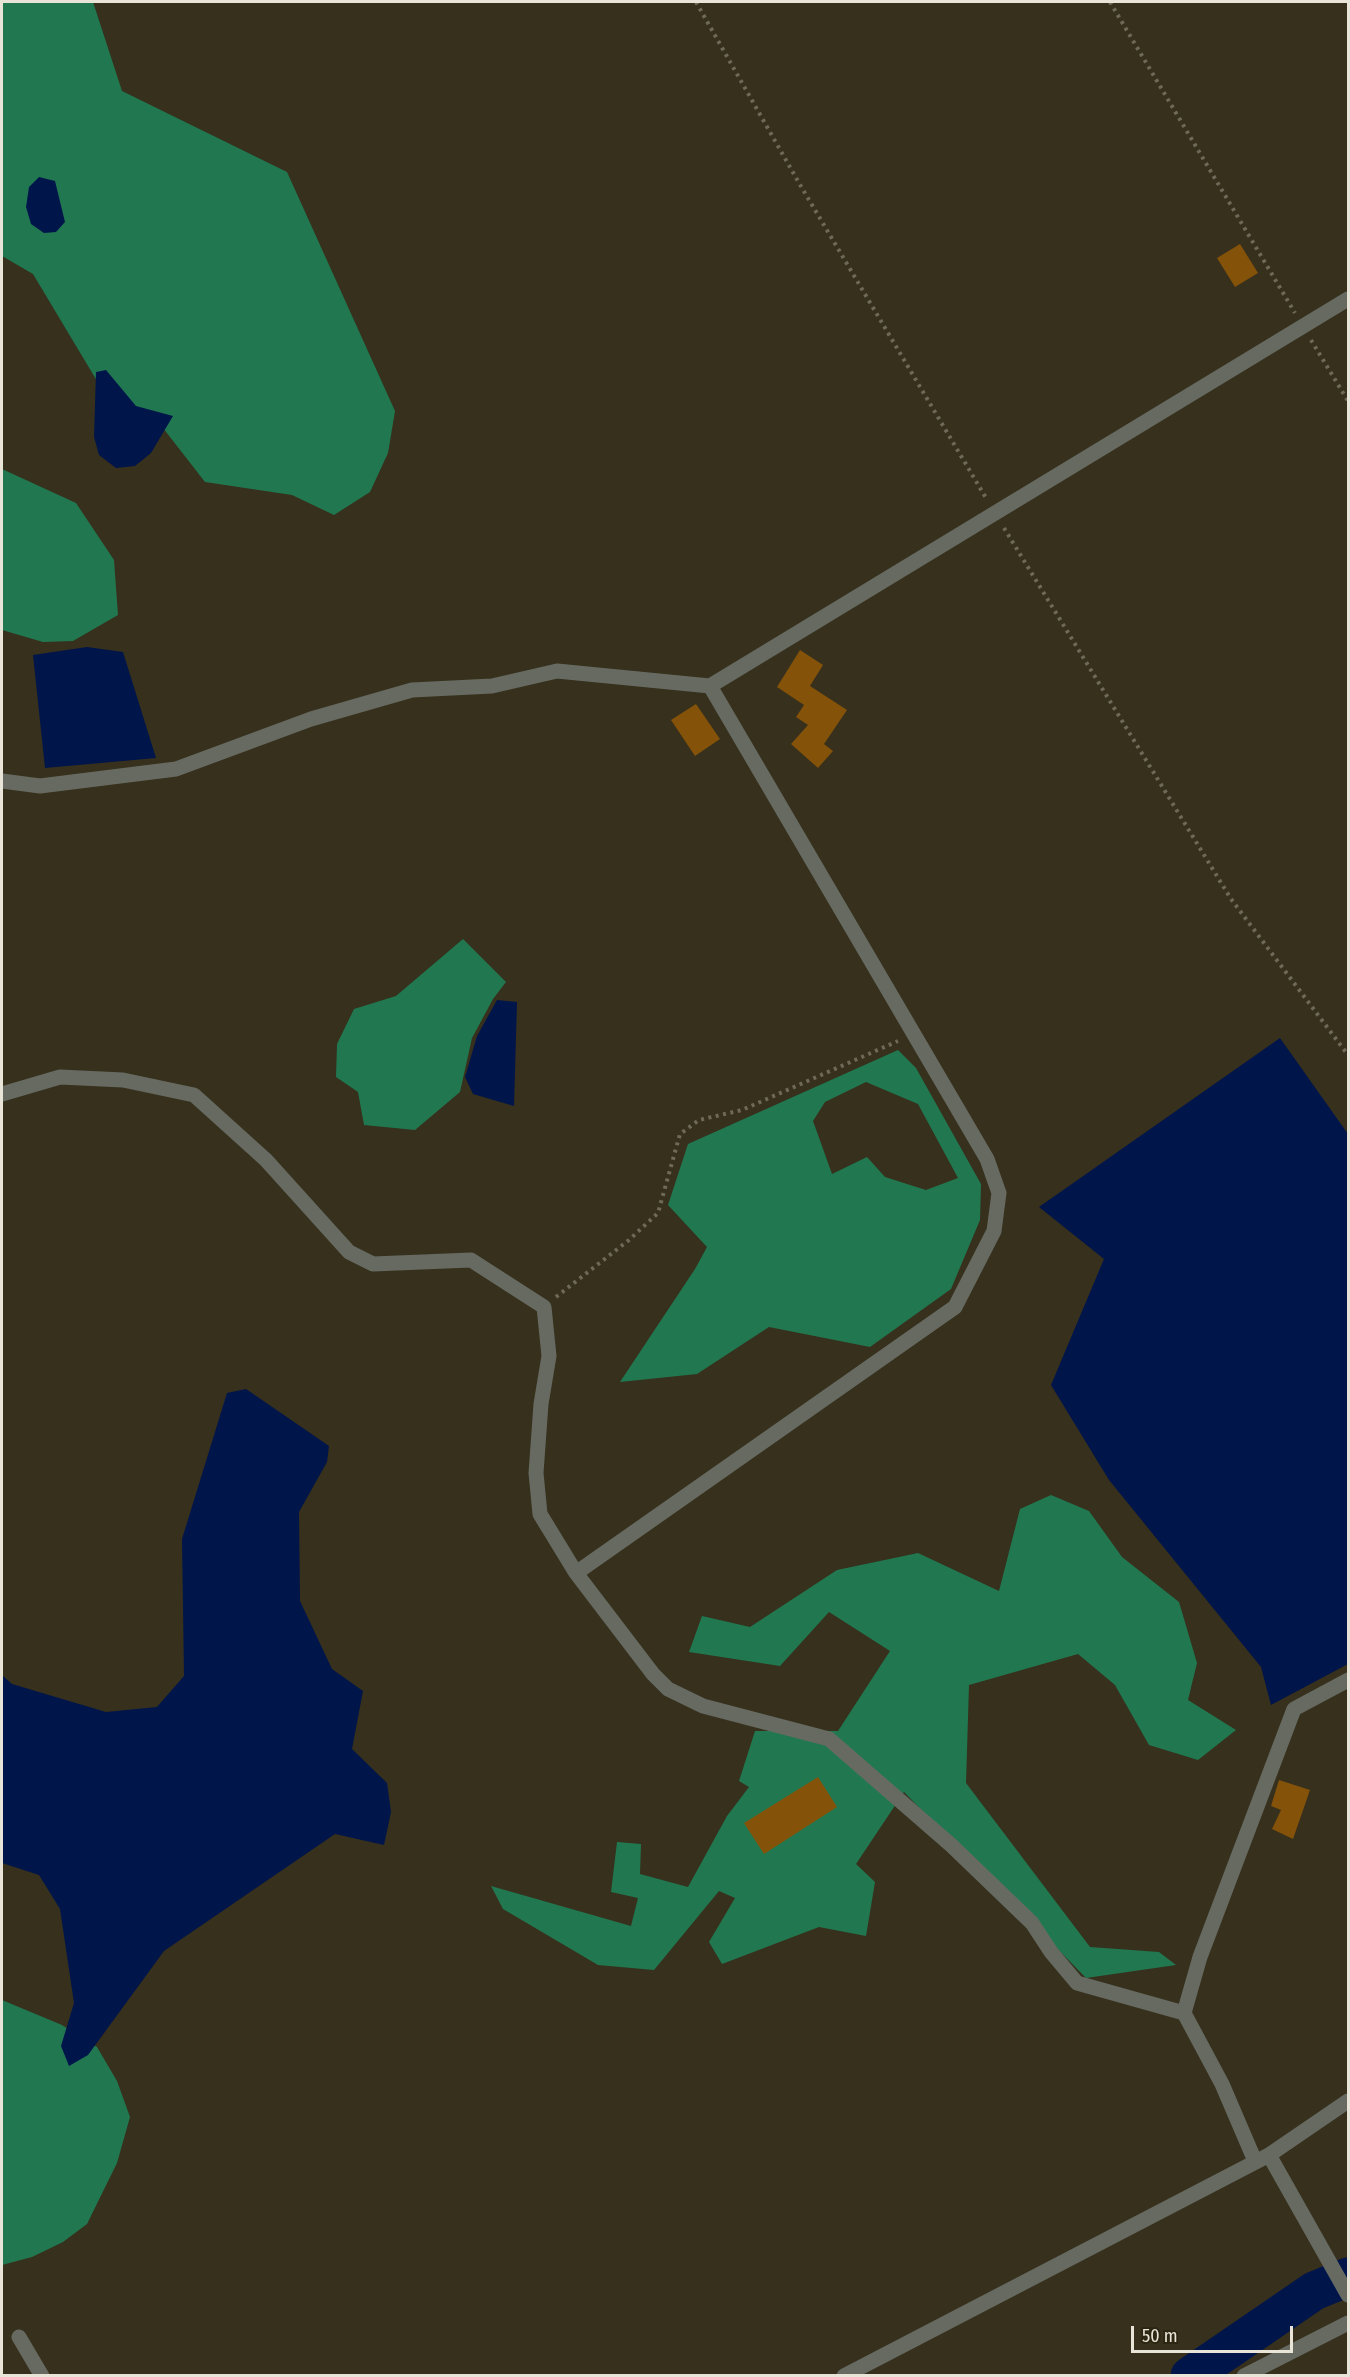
<!DOCTYPE html>
<html>
<head>
<meta charset="utf-8">
<style>
	body { margin:0 }
	#map { position:relative; width:1350px; height:2377px; overflow:hidden; background:#36301d; font-family:"Fira Sans Condensed",sans-serif }
	canvas { display:block }
	.frame { position:absolute; inset:0; border:3px solid #e8e5d8; pointer-events:none }
	.scale { position:absolute; left:1131px; top:2326px; width:162px; height:27px; box-sizing:border-box; border:3px solid #e8e5d8; border-top:0; padding-left:8px; font-size:18px; line-height:21px; white-space:nowrap; color:#e8e5d8; -webkit-text-stroke:4px #2c2613; paint-order:stroke }
</style>
</head>
<body>
<div id="map">
<canvas width="1350" height="2377"></canvas>
<div class="frame"></div>
<div class="scale">50 m</div>
</div>
<script>
const g = document.querySelector('canvas').getContext('2d');
g.lineJoin = 'round';
function paint(path, color) { g.fillStyle = color; g.fill(path, 'evenodd'); }
const shape = rows => new Path2D(rows.map(r => 'M' + r).join(''));
function trace(path, color, width, dash) { g.strokeStyle = color; g.lineWidth = width; g.lineCap = dash ? 'butt' : 'round'; g.setLineDash(dash || []); g.stroke(path); }
const forest = shape([
	[2,2,93,2,122,91,287,172,395,411,388,453,370,492,334,515,292,495,205,482,156,419,106,396,33,274,2,256],
	[2,469,76,503,114,560,118,615,73,641,43,642,2,630],
	[463,939,506,982,493,999,472,1038,460,1092,415,1130,364,1125,358,1092,336,1077,337,1044,354,1009,396,996],
	[898,1050,916,1068,981,1184,980,1220,951,1289,870,1347,769,1327,697,1374,620,1382,695,1269,707,1247,668,1205,688,1144],
	[866,1082,918,1104,958,1178,926,1190,885,1177,867,1157,832,1174,813,1121,825,1102],
	[1051,1495,1089,1511,1122,1557,1179,1602,1197,1663,1188,1700,1236,1730,1198,1760,1149,1745,1115,1685,1078,1654,969,1685,966,1783,1090,1947,1159,1952,1176,1965,1086,1978,904,1792,856,1864,875,1882,866,1936,819,1927,722,1964,709,1942,735,1898,719,1891,654,1970,598,1965,503,1909,491,1886,631,1926,638,1898,611,1892,617,1842,641,1844,640,1874,688,1887,727,1816,749,1787,739,1781,755,1731,838,1731,890,1651,829,1612,780,1666,689,1652,702,1616,750,1627,837,1570,918,1553,999,1591,1020,1509],
	[2,2000,62,2025,97,2047,117,2081,130,2117,117,2163,87,2224,63,2242,32,2257,2,2265]
]);
const water = shape([
	[39,177,55,181,65,222,56,232,44,233,31,224,26,207,29,187],
	[106,370,136,406,173,416,151,453,135,466,116,468,99,455,94,437,96,372],
	[87,647,123,652,156,758,45,768,33,655],
	[497,1000,517,1002,514,1106,473,1094,465,1077,477,1036],
	[1280,1038,1348,1134,1348,1664,1271,1705,1261,1667,1109,1480,1051,1385,1104,1259,1039,1207],
	[246,1389,329,1446,327,1462,299,1512,300,1601,332,1669,363,1691,352,1749,387,1783,391,1812,384,1845,335,1834,164,1951,88,2055,69,2066,61,2046,74,2003,60,1909,39,1875,2,1863,2,1675,12,1684,106,1712,157,1707,184,1676,182,1539,227,1393]
]);
const river = shape([
	[1190,2376,1314,2291,1348,2277]
]);
const building = shape([
	[1240,244,1258,273,1235,287,1217,258],
	[800,650,823,665,810,686,847,710,824,744,833,751,818,768,791,744,808,725,796,717,804,705,777,687],
	[696,704,720,739,695,756,671,720],
	[818,1777,837,1807,764,1854,744,1823],
	[1279,1780,1310,1790,1293,1839,1272,1829,1281,1810,1271,1806]
]);
const path = shape([
	[696,2,799,183,986,498],
	[1110,2,1295,313],
	[1311,340,1348,401],
	[1004,528,1231,899,1348,1055],
	[556,1297,629,1240,658,1213,680,1134,699,1120,742,1110,898,1041]
]);
const street = shape([
	[2,781,40,786,176,769,311,719,412,690,492,686,557,671,710,686,1348,299],
	[2,1094,60,1077,123,1080,194,1095,266,1160,349,1252,373,1264,471,1260,544,1307,549,1356,541,1404,536,1473,540,1514,576,1573,653,1674,668,1689,703,1706,829,1739,951,1845,1032,1923,1051,1952,1077,1983,1184,2013],
	[576,1573,955,1307,994,1231,999,1193,987,1159,710,686],
	[1269,2155,1348,2295],
	[1255,2161,1222,2084,1184,2013,1200,1957,1294,1709,1348,1680],
	[19,2337,42,2376],
	[844,2376,1269,2155,1348,2101],
	[1244,2376,1348,2323]
]);
paint(forest, '#217850');
paint(water, '#00154a');
trace(river, '#00154a', 39);
paint(building, '#855209');
trace(path, '#6e6958', 4, [3, 4.5]);
trace(street, '#666a61', 15);
</script>
</body>
</html>
